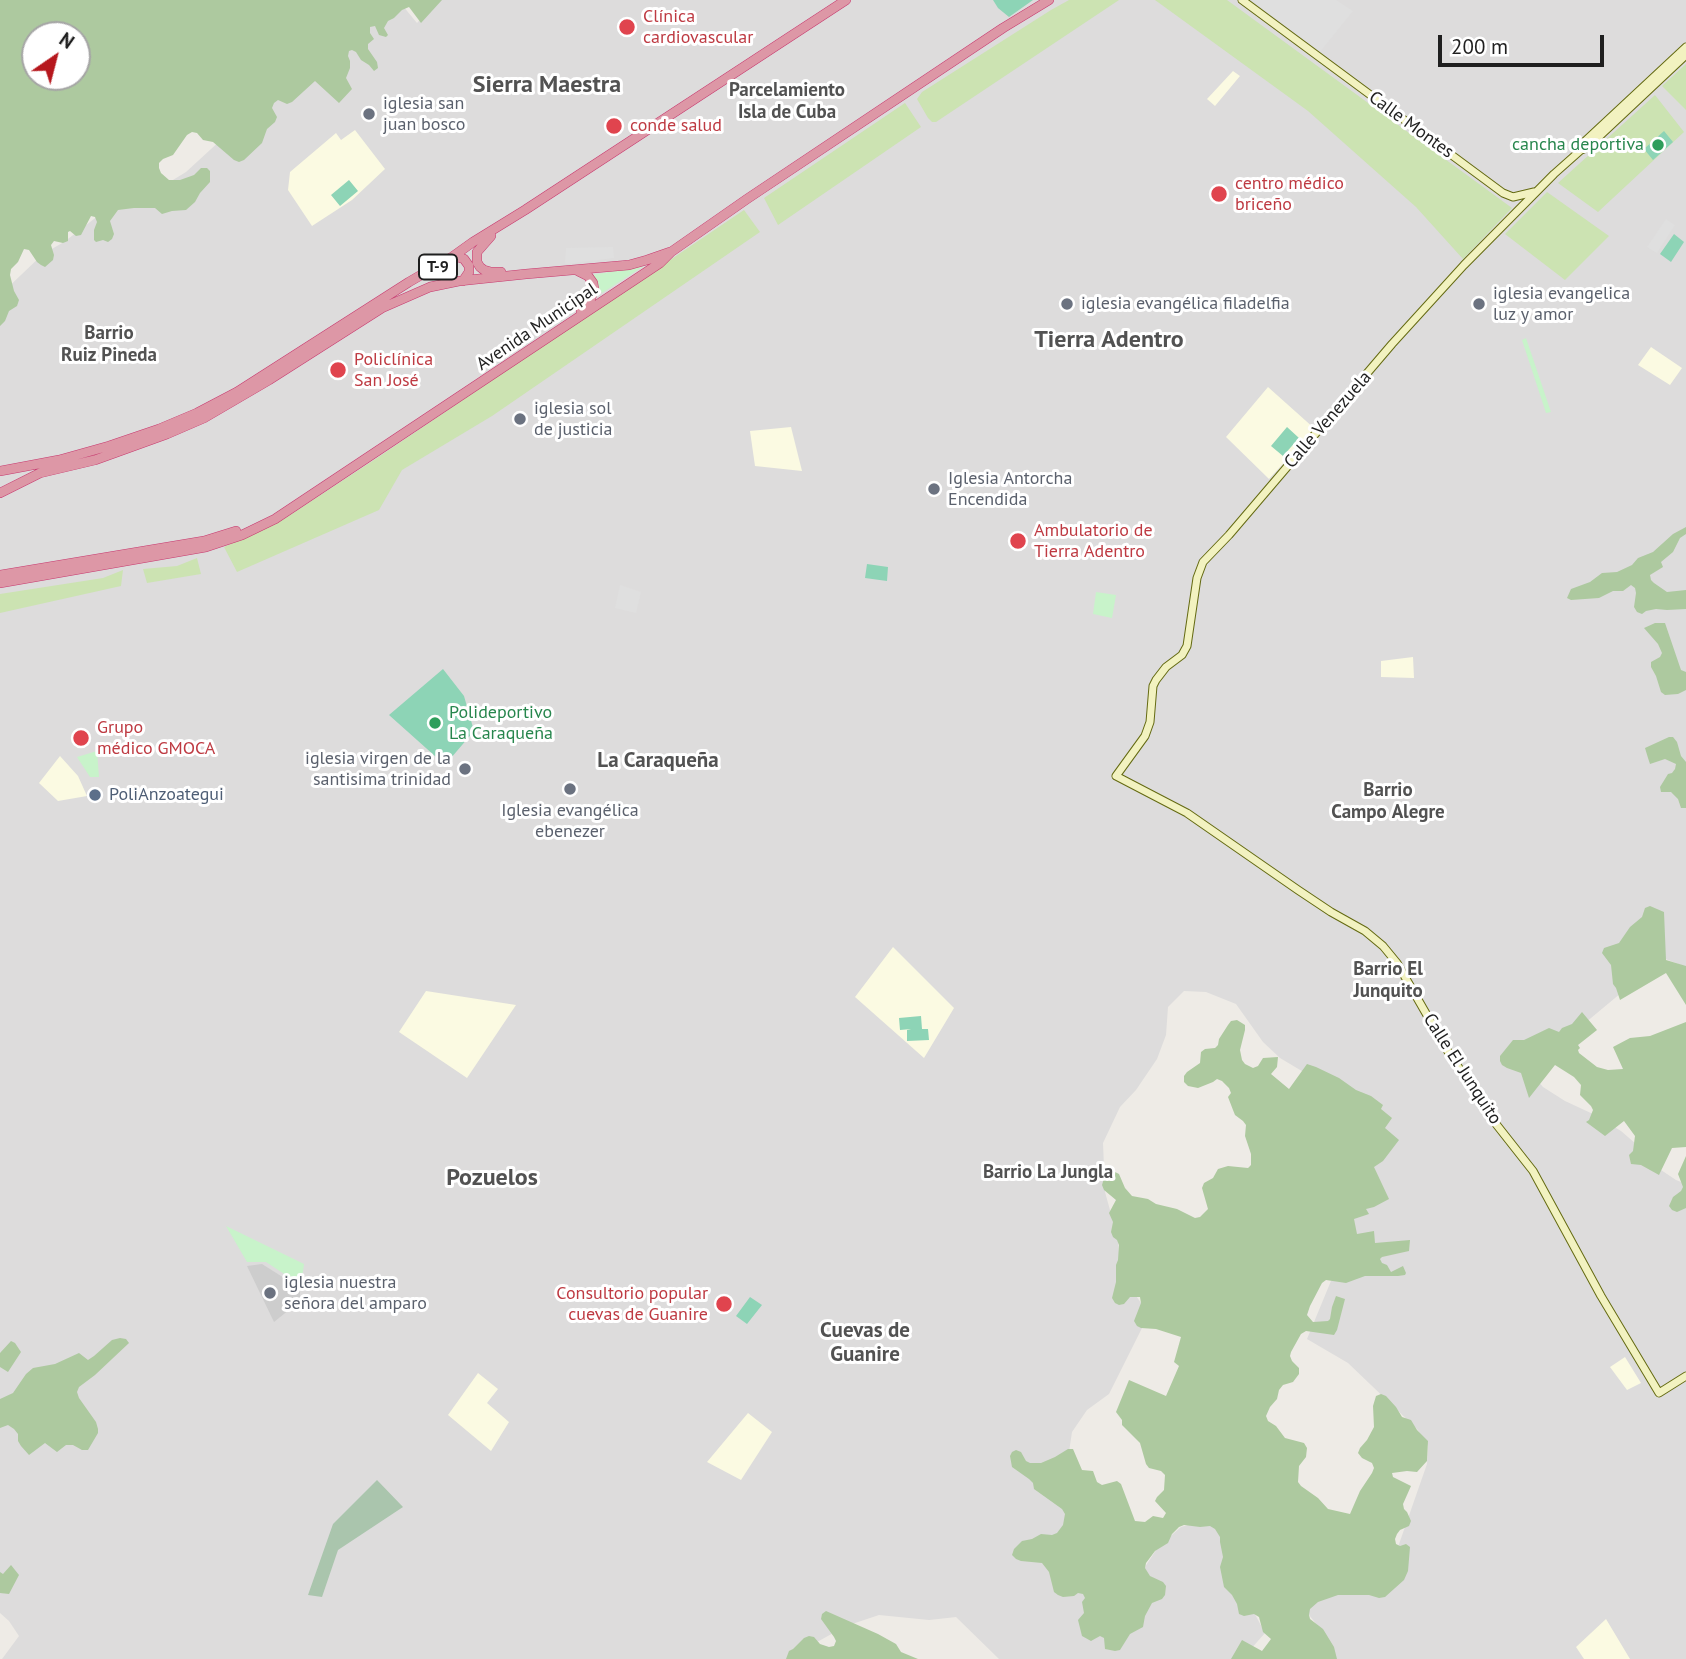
<!DOCTYPE html>
<html>
<head>
<meta charset="utf-8">
<style>
	body { margin:0 }
	#map { position:relative; width:1686px; height:1659px; overflow:hidden; background:#eeebe6; font-family:"PT Sans",sans-serif }
	canvas { display:block }
	.north { position:absolute; left:21px; top:21px; width:70px; height:70px; box-sizing:border-box; background:#fff; border:2px solid #a5a5a5; border-radius:50%; rotate:35deg; font-size:19px; font-weight:700; line-height:28px; text-align:center; color:#1f1f1f }
	.north::after { content:''; display:block; margin:auto; width:24px; height:32px; background:#b6171d; clip-path:polygon(50% 0,100% 100%,50% 72%,0 100%) }
	.scale { position:absolute; left:1438px; top:35px; width:166px; height:32px; box-sizing:border-box; border:4px solid #1f1f1f; border-top:0; padding-left:9px; font-size:21px; line-height:24px; white-space:nowrap; color:#1f1f1f; -webkit-text-stroke:5px #fff; paint-order:stroke }
</style>
</head>
<body>
<div id="map">
<canvas width="1686" height="1659"></canvas>
<div class="north">N</div>
<div class="scale">200 m</div>
</div>
<script>
const g = document.querySelector('canvas').getContext('2d');
g.lineJoin = 'round';
function paint(path, color) { g.fillStyle = color; g.fill(path, 'evenodd'); }
const shape = rows => new Path2D(rows.map(r => 'M' + r).join(''));
function trace(path, color, width, dash) { g.strokeStyle = color; g.lineWidth = width; g.lineCap = dash ? 'butt' : 'round'; g.setLineDash(dash || []); g.stroke(path); }
function label(font, color, halo, rows, align = 'center') {
  g.font = font + ' "PT Sans",sans-serif'; g.lineWidth = 6; g.setLineDash([]); g.textBaseline = 'middle'; g.strokeStyle = halo; g.fillStyle = color; for (const [text, x, y, turn = 0] of rows) {
    g.save(); g.translate(x, y); g.rotate((+turn || 0) * Math.PI / 180); g.textAlign = isNaN(turn) ? turn : align; if (halo) g.strokeText(text, 0, 0); g.fillText(text, 0, 0); g.restore();
  }
}
const residential = shape([
	[398,0,417,23,439,0,1686,0,1686,967,1663,958,1573,1033,1527,1068,1543,1087,1565,1101,1593,1114,1621,1131,1643,1150,1655,1166,1676,1180,1686,1184,1686,1659,1333,1659,1317,1625,1306,1611,1311,1603,1398,1547,1427,1464,1428,1446,1417,1429,1348,1363,1307,1339,1338,1264,1332,1089,1280,1058,1263,1042,1236,1004,1206,992,1184,991,1168,1007,1166,1035,1157,1059,1136,1090,1120,1107,1103,1143,1105,1192,1118,1239,1121,1275,1149,1314,1109,1394,1087,1410,1072,1432,1069,1452,1143,1570,1158,1547,1181,1527,1220,1516,1242,1590,1265,1633,1242,1659,999,1659,956,1617,929,1620,879,1615,846,1626,808,1647,793,1659,2,1659,19,1636,9,1621,0,1613,0,295,43,254,64,242,107,209,163,186,186,172,235,127]
]);
const education = shape([
	[1233,71,1240,76,1215,106,1207,99],
	[355,130,385,169,352,200,312,226,288,190,290,172,336,133,341,140],
	[1651,347,1682,368,1670,385,1638,365],
	[1268,387,1315,429,1269,479,1226,437],
	[791,427,802,471,755,466,750,431],
	[1413,657,1414,678,1381,677,1381,661],
	[60,756,78,776,87,796,58,801,39,783],
	[893,947,954,1008,924,1058,855,997],
	[426,991,516,1005,467,1078,399,1032],
	[1625,1357,1641,1383,1627,1390,1610,1367],
	[478,1373,498,1389,487,1403,509,1422,491,1451,448,1415],
	[748,1413,772,1432,741,1480,707,1462],
	[1606,1619,1630,1659,1584,1659,1576,1647]
]);
const religious = shape([
	[262,1264,300,1288,300,1301,274,1322,247,1266]
]);
const grass = shape([
	[1069,0,1119,0,936,122,932,122,928,118,917,99,922,92,1051,10],
	[1155,0,1227,0,1512,208,1463,259,1416,207,1308,111],
	[1686,64,1686,110,1662,86],
	[1655,95,1684,132,1598,212,1558,183],
	[905,103,921,127,778,225,764,198],
	[1547,192,1609,236,1565,280,1505,234],
	[744,210,760,232,492,416,402,470,379,510,237,572,224,547,284,519,377,458],
	[197,558,201,574,147,583,143,569,177,566],
	[123,570,121,586,0,613,0,594,103,578]
]);
const forest = shape([
	[0,0,442,0,421,23,409,7,402,10,394,18,388,21,384,28,388,35,386,37,379,35,375,26,370,27,370,33,374,39,368,44,368,49,377,62,378,68,374,71,369,65,361,60,356,52,352,50,349,51,348,56,350,61,350,68,346,78,352,89,339,103,315,81,292,102,287,104,278,100,274,103,272,108,277,117,275,122,267,129,262,143,244,160,239,162,234,160,213,142,203,140,197,133,192,132,187,135,173,155,163,159,159,163,159,168,161,173,169,180,180,180,194,175,201,168,207,168,210,171,210,182,200,193,195,202,186,210,172,211,162,214,155,208,134,208,118,210,110,221,114,234,112,239,108,242,103,240,96,242,94,240,94,230,97,222,95,217,91,216,81,235,76,236,70,231,68,232,68,241,63,243,54,241,51,245,54,255,53,260,45,267,41,265,37,262,29,250,24,249,18,262,11,269,10,275,14,291,19,300,17,306,9,311,5,321,0,326],
	[35,35,77,35,77,77,35,77],
	[1686,527,1686,534,1680,538,1673,552,1661,562,1663,567,1650,575,1651,580,1654,583,1667,592,1686,590,1686,609,1667,610,1656,609,1646,611,1642,614,1637,612,1634,607,1636,593,1635,588,1631,585,1623,591,1613,591,1599,598,1571,600,1567,598,1571,589,1590,582,1602,573,1617,572,1632,565,1638,558,1653,552,1673,534],
	[1655,623,1665,623,1681,670,1686,672,1686,690,1678,694,1665,695,1661,692,1656,676,1651,667,1651,662,1660,657,1662,653,1658,644,1644,628],
	[1669,737,1673,737,1677,742,1681,756,1686,762,1686,808,1681,808,1678,799,1671,792,1661,792,1660,787,1668,774,1672,773,1675,769,1676,764,1665,759,1650,764,1648,758,1645,748],
	[1650,906,1664,912,1666,960,1686,966,1686,1005,1666,973,1620,1000,1616,988,1613,984,1611,965,1602,953,1604,948,1619,943,1630,927,1642,917,1645,908],
	[1582,1012,1597,1030,1578,1045,1580,1048,1578,1050,1579,1053,1597,1067,1608,1070,1623,1069,1613,1047,1630,1038,1650,1036,1686,1022,1686,1147,1672,1148,1659,1175,1641,1165,1631,1164,1629,1155,1633,1151,1635,1136,1624,1121,1605,1136,1586,1122,1589,1120,1593,1110,1591,1106,1580,1095,1581,1085,1574,1077,1555,1065,1529,1098,1521,1073,1507,1068,1502,1065,1500,1061,1500,1056,1513,1040,1524,1040,1549,1028,1559,1032,1562,1028,1572,1024],
	[1237,1020,1245,1025,1245,1030,1240,1050,1242,1060,1245,1064,1253,1068,1258,1066,1263,1058,1278,1057,1277,1067,1271,1074,1289,1089,1307,1064,1316,1067,1339,1078,1356,1090,1371,1096,1383,1105,1381,1109,1392,1118,1385,1128,1399,1140,1383,1161,1374,1167,1389,1199,1374,1207,1366,1209,1369,1214,1354,1219,1357,1234,1374,1231,1375,1243,1410,1240,1409,1251,1382,1257,1380,1259,1382,1263,1387,1265,1391,1272,1403,1266,1406,1273,1405,1275,1398,1276,1365,1276,1346,1283,1326,1280,1322,1283,1310,1306,1307,1315,1313,1322,1328,1321,1330,1319,1332,1307,1336,1296,1345,1299,1337,1330,1334,1335,1306,1331,1301,1334,1291,1352,1290,1356,1292,1361,1299,1368,1299,1374,1293,1382,1283,1385,1279,1390,1277,1399,1270,1407,1266,1416,1268,1421,1276,1426,1285,1438,1304,1443,1307,1448,1306,1457,1299,1466,1298,1482,1301,1486,1318,1498,1328,1509,1350,1514,1360,1491,1372,1473,1374,1468,1372,1463,1362,1458,1358,1453,1360,1448,1367,1440,1374,1427,1373,1406,1376,1396,1381,1394,1386,1396,1396,1407,1402,1417,1411,1420,1417,1430,1428,1441,1427,1461,1417,1472,1407,1471,1392,1473,1393,1477,1411,1486,1403,1504,1404,1509,1407,1512,1411,1521,1409,1526,1400,1530,1397,1534,1395,1539,1396,1544,1400,1546,1406,1544,1410,1547,1408,1571,1404,1580,1385,1597,1379,1598,1369,1595,1338,1595,1318,1602,1310,1609,1309,1615,1310,1619,1323,1629,1334,1647,1337,1659,1231,1659,1242,1640,1262,1651,1271,1639,1263,1632,1259,1617,1254,1614,1244,1616,1239,1614,1237,1604,1232,1595,1224,1587,1220,1567,1223,1557,1220,1542,1220,1537,1215,1529,1210,1526,1200,1527,1184,1525,1179,1527,1172,1534,1168,1543,1155,1551,1146,1563,1145,1568,1150,1576,1163,1582,1166,1586,1165,1595,1162,1599,1152,1603,1145,1616,1143,1627,1130,1634,1120,1650,1115,1651,1105,1649,1104,1638,1100,1636,1091,1641,1082,1636,1078,1620,1084,1613,1082,1602,1085,1598,1083,1594,1078,1593,1074,1596,1063,1597,1058,1595,1054,1592,1049,1572,1042,1563,1021,1561,1016,1559,1012,1555,1014,1549,1022,1541,1032,1539,1041,1534,1052,1535,1057,1533,1063,1525,1065,1514,1062,1509,1034,1489,1033,1483,1029,1479,1012,1467,1010,1456,1012,1452,1016,1450,1021,1452,1026,1461,1030,1463,1041,1463,1055,1457,1068,1449,1073,1449,1082,1470,1093,1471,1097,1482,1102,1485,1117,1481,1121,1484,1135,1521,1145,1522,1153,1516,1163,1518,1166,1513,1155,1501,1157,1497,1164,1490,1165,1475,1161,1471,1149,1468,1146,1464,1140,1443,1122,1425,1122,1420,1116,1412,1129,1380,1166,1396,1179,1366,1174,1362,1181,1337,1156,1329,1141,1328,1137,1326,1134,1321,1141,1303,1140,1297,1130,1297,1124,1304,1119,1305,1115,1303,1112,1298,1116,1282,1116,1265,1118,1260,1119,1245,1117,1240,1113,1237,1111,1232,1113,1222,1109,1213,1116,1200,1104,1190,1102,1185,1105,1175,1110,1172,1115,1172,1119,1174,1125,1188,1132,1196,1148,1199,1156,1204,1177,1209,1195,1218,1200,1217,1208,1209,1202,1188,1204,1183,1213,1178,1218,1169,1228,1166,1248,1168,1251,1165,1251,1154,1245,1136,1246,1125,1243,1121,1235,1115,1233,1110,1228,1097,1231,1093,1229,1088,1222,1081,1217,1079,1213,1082,1198,1088,1188,1086,1184,1082,1184,1076,1187,1072,1200,1063,1201,1052,1205,1049,1215,1048,1218,1045,1219,1039,1228,1025,1231,1021],
	[1686,1156,1686,1208,1677,1212,1672,1210,1669,1206,1673,1197,1681,1191,1683,1187,1678,1174],
	[120,1338,126,1339,129,1343,95,1375,79,1387,77,1392,79,1398,96,1422,98,1429,98,1433,88,1450,82,1450,73,1445,66,1445,57,1452,45,1443,29,1455,21,1446,18,1441,18,1434,14,1429,8,1425,0,1428,0,1399,13,1393,26,1374,33,1368,55,1364,79,1353,88,1360,94,1356,112,1340],
	[11,1341,15,1343,21,1352,8,1372,0,1367,0,1353],
	[11,1565,19,1575,9,1594,0,1593,0,1572,3,1574],
	[826,1611,878,1634,896,1644,901,1652,918,1659,786,1659,789,1651,793,1649,804,1638,809,1636,814,1637,820,1644,829,1647,834,1646,836,1641,834,1637,821,1619,822,1614]
]);
const cemetery = shape([
	[377,1480,403,1507,338,1550,322,1597,308,1595,333,1524]
]);
const park = shape([
	[644,266,602,293,592,275],
	[1526,338,1551,412,1546,413,1522,340],
	[1096,592,1116,595,1112,618,1093,614],
	[97,751,99,777,90,777,77,757],
	[226,1226,304,1264,301,1285,266,1262,247,1262]
]);
const pitch = shape([
	[993,0,1033,0,1009,17,998,8],
	[1664,131,1673,142,1653,160,1644,149],
	[349,180,358,191,340,206,331,195],
	[1674,234,1684,242,1671,262,1660,254],
	[1287,427,1299,438,1283,456,1271,446],
	[867,564,888,567,887,581,865,578],
	[443,669,464,696,474,731,445,765,389,715],
	[921,1016,922,1029,928,1029,929,1040,907,1041,907,1030,911,1029,900,1030,899,1018],
	[750,1297,762,1305,747,1324,736,1316]
]);
const parking = shape([
	[1251,0,1336,0,1353,11,1320,52],
	[1666,219,1675,225,1657,253,1647,247],
	[613,247,614,258,565,264,566,248],
	[620,585,641,592,636,613,615,608]
]);
const secondary = shape([
	[1242,0,1503,193,1513,197,1534,192],
	[1686,55,1588,147,1581,150,1554,174,1464,265,1392,344,1229,535,1203,562,1197,578,1187,646,1182,655,1166,667,1156,680,1153,686,1150,722,1145,736,1116,776,1187,813,1298,890,1331,912,1365,931,1383,946,1397,963,1447,1050,1496,1124,1533,1171,1601,1296,1659,1393,1686,1376],
	[1581,150,1583,143,1686,47]
]);
const highway = shape([
	[491,236,477,252,477,262,480,267,484,270,491,272,501,272],
	[455,256,464,259,469,266,469,272,463,281],
	[578,271,588,276,593,283,594,289,590,301,581,311],
	[0,471,59,460,109,446,159,429,197,413,237,392,409,282,452,257,473,242,525,210,846,0],
	[0,493,40,473,95,460,167,434,204,418,269,380,382,308,430,287,459,281,526,274,629,265,647,260,670,252],
	[0,575,204,541,236,531],
	[0,583,206,547,242,535,275,519,660,263,671,252,747,199,1003,28,1049,0]
]);
const markers = [
	[627,27,9,"#e0444e"],
	[369,114,7,"#6b7280"],
	[614,126,9,"#e0444e"],
	[1658,145,7,"#2e9e5b"],
	[1219,194,9,"#e0444e"],
	[1067,304,7,"#6b7280"],
	[1479,304,7,"#6b7280"],
	[338,370,9,"#e0444e"],
	[520,419,7,"#6b7280"],
	[934,489,7,"#6b7280"],
	[1018,541,9,"#e0444e"],
	[435,723,7,"#2e9e5b"],
	[81,738,9,"#e0444e"],
	[465,769,7,"#6b7280"],
	[570,789,7,"#6b7280"],
	[95,795,7,"#5c6f8a"],
	[270,1293,7,"#6b7280"],
	[724,1304,9,"#e0444e"]
];
const shields = [
	[438,267,38]
];
const shieldNames = [
	["T-9",438,267]
];
const healthNames = [
	["Clínica",643,17],
	["cardiovascular",643,38],
	["conde salud",630,126],
	["centro médico",1235,184],
	["briceño",1235,205],
	["Policlínica",354,360],
	["San José",354,381],
	["Ambulatorio de",1034,531],
	["Tierra Adentro",1034,552],
	["Grupo",97,728],
	["médico GMOCA",97,749],
	["Consultorio popular",708,1294,"right"],
	["cuevas de Guanire",708,1315,"right"]
];
const worshipNames = [
	["iglesia san",383,104],
	["juan bosco",383,125],
	["iglesia evangelica",1493,294],
	["luz y amor",1493,315],
	["iglesia evangélica filadelfia",1081,304],
	["iglesia sol",534,409],
	["de justicia",534,430],
	["Iglesia Antorcha",948,479],
	["Encendida",948,500],
	["iglesia virgen de la",451,759,"right"],
	["santisima trinidad",451,780,"right"],
	["Iglesia evangélica",570,811,"center"],
	["ebenezer",570,832,"center"],
	["iglesia nuestra",284,1283],
	["señora del amparo",284,1304]
];
const streetNames = [
	["Calle Montes",1411,125,36],
	["Avenida Municipal",537,327,-34],
	["Calle Venezuela",1328,420,-49],
	["Calle El Junquito",1462,1069,57]
];
const leisureNames = [
	["cancha deportiva",1644,145],
	["Polideportivo",449,713,"left"],
	["La Caraqueña",449,734,"left"]
];
const serviceNames = [
	["PoliAnzoategui",109,795]
];
const neighbourhoodNames = [
	["Parcelamiento",787,91],
	["Isla de Cuba",787,113],
	["Barrio",109,334],
	["Ruiz Pineda",109,356],
	["Barrio",1388,791],
	["Campo Alegre",1388,813],
	["Barrio El",1388,970],
	["Junquito",1388,992],
	["Barrio La Jungla",1048,1173]
];
const quarterNames = [
	["La Caraqueña",658,761],
	["Cuevas de",865,1331],
	["Guanire",865,1355]
];
const districtNames = [
	["Sierra Maestra",547,85],
	["Tierra Adentro",1109,340],
	["Pozuelos",492,1178]
];
paint(residential, '#dddcdc');
paint(education, '#fbfae2');
paint(religious, '#cdcdcd');
paint(grass, '#cce3b2');
paint(forest, '#adc99f');
paint(cemetery, '#aac5ad');
paint(park, '#c8f3ca');
paint(pitch, '#8dd4b6');
paint(parking, '#dfdfdf');
trace(secondary, '#646a11', 9);
trace(highway, '#c7396f', 10);
trace(secondary, '#f2f2c0', 7);
trace(highway, '#dd97a6', 9);
for (const [x, y, r, color] of markers) { const dot = new Path2D(); dot.arc(x, y, r, 0, 2 * Math.PI); g.fillStyle = color; g.fill(dot); trace(dot, '#fff', 2.5); }
for (const [x, y, w] of shields) { const box = new Path2D(); box.roundRect(x - w / 2, y - 12.5, w, 25, 5); g.fillStyle = '#fff'; g.fill(box); trace(box, '#1f1f1f', 2); }
label('bold 16px', '#1f1f1f', null, shieldNames);
label('18px', '#be3a42', '#fff', healthNames, 'left');
label('18px', '#5b616d', '#fff', worshipNames, 'left');
label('18px', '#1f1f1f', '#fff', streetNames);
label('18px', '#27864d', '#fff', leisureNames, 'right');
label('18px', '#4e5e75', '#fff', serviceNames, 'left');
label('bold 19px', '#525252', '#fff', neighbourhoodNames);
label('bold 21px', '#525252', '#fff', quarterNames);
label('bold 24px', '#525252', '#fff', districtNames);
</script>
</body>
</html>
